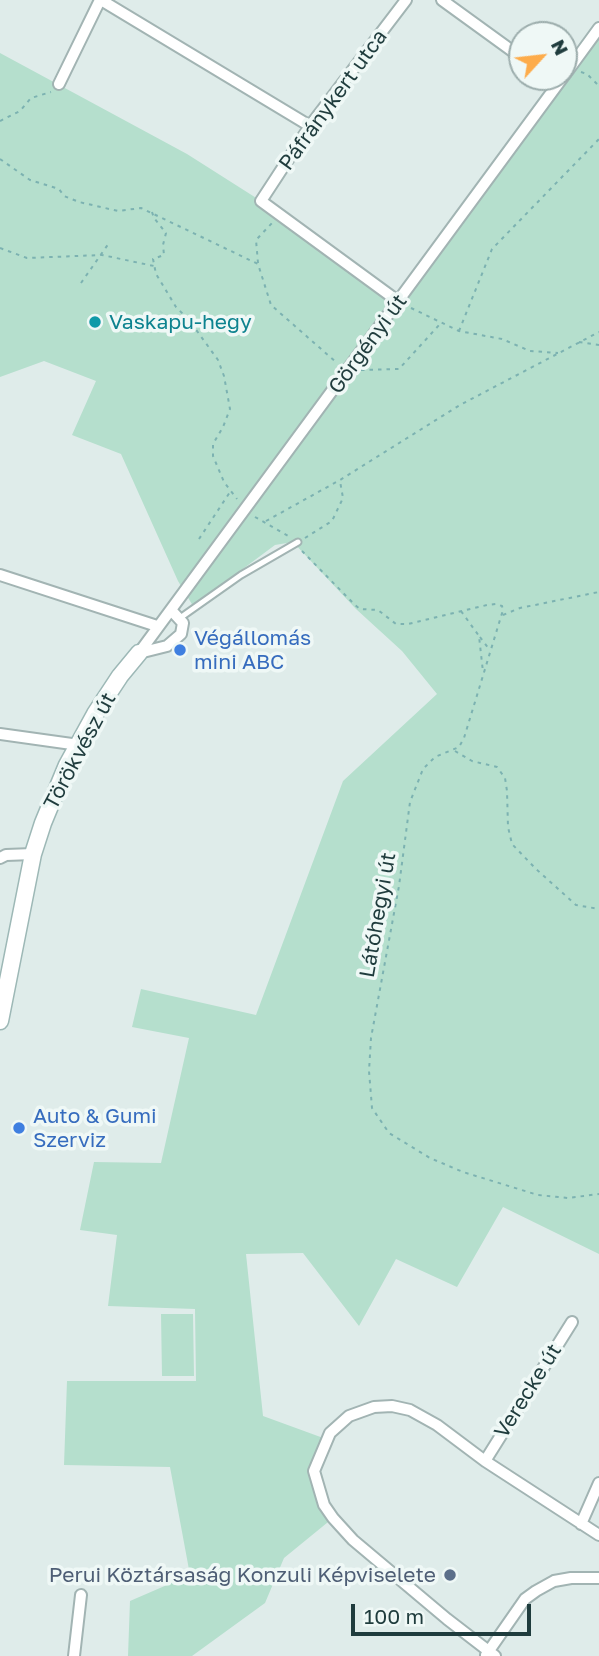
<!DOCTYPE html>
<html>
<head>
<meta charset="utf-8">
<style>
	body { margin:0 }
	#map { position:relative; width:599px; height:1656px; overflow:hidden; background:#dfecea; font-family:"Golos Text",sans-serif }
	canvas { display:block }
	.north { position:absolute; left:508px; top:21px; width:70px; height:70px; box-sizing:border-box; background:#eff8f6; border:2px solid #9cadac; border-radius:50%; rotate:63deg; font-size:19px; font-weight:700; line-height:28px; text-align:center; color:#1f3c3d }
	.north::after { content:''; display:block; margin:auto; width:24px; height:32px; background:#fdac4b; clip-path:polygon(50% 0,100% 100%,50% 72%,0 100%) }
	.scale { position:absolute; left:351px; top:1604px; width:180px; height:32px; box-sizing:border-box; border:4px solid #1f3c3d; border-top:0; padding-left:9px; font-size:21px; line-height:24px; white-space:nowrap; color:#1f3c3d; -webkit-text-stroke:5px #eff8f6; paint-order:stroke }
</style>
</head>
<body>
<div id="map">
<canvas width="599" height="1656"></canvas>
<div class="north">N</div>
<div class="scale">100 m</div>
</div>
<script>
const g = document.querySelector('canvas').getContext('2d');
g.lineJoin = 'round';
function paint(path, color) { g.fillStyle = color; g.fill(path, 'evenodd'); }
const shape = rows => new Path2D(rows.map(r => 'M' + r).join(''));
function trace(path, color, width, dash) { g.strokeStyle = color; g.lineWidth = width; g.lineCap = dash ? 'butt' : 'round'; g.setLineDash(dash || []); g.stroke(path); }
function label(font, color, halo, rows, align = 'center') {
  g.font = font + ' "Golos Text",sans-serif'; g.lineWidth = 7; g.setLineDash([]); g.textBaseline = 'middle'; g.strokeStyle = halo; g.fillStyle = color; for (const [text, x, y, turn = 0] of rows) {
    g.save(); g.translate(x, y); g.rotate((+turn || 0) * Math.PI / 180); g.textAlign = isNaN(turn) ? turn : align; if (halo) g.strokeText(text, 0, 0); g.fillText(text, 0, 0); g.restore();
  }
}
const green = shape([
	[599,28,599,1254,503,1207,457,1287,396,1259,359,1326,303,1253,246,1254,263,1416,326,1439,315,1464,333,1518,284,1558,265,1603,192,1656,128,1656,130,1601,190,1575,170,1467,64,1465,67,1381,196,1381,195,1309,108,1306,117,1235,80,1230,94,1162,161,1163,189,1038,132,1027,141,989,256,1015,343,781,437,694,402,651,356,609,293,542,275,545,193,606,178,581,121,454,72,435,96,381,44,361,0,377,0,53,187,154,261,201,399,302],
	[161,1314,193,1314,194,1376,162,1376]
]);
const path = shape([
	[581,72,587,74,599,86],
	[0,121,20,111,31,98,51,92],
	[0,159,30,180,59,189,64,196,79,202,118,211,141,208,258,264,271,305,337,363],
	[152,212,154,218,166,233,163,245,164,255,153,259,156,274,176,307,189,320,218,360,224,376,230,409,223,427,213,444,213,456,224,482,237,499],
	[0,248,27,258,102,255,154,266],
	[258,263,256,240,272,223],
	[81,283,109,243],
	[411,308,459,331,502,339,530,351,558,353],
	[459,331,492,249,599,139],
	[579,342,599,345],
	[361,370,399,369,440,324],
	[255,517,290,537],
	[266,521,340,480,460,405,599,332],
	[305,538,332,521,343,498,340,481],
	[199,539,230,492],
	[302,551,355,605,360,609,378,610,396,624,408,624,487,605,496,604,502,606,503,610,464,738,459,747,435,757,423,769,410,802,399,886,371,1038,369,1071,372,1108,389,1133,430,1158,463,1172,538,1195,568,1198,599,1194],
	[461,611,479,636,483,672],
	[503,615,520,608,599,592],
	[480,637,489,649],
	[455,751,472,761,497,767,505,778,507,791,508,827,512,844,536,869,576,905,599,909]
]);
const lane = shape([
	[180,618,241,575,298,542]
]);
const street = shape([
	[101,0,310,126],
	[442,0,522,58],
	[564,76,599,28],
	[59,84,100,0],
	[399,302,261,201,310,126,406,0],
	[0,575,157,626],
	[139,653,563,77],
	[139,653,167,646,181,634,183,623,171,610],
	[0,734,79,745],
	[0,858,6,855,33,854],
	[485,1461,572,1322],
	[581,1524,599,1483],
	[486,1655,525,1599,536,1591,554,1581,571,1578,599,1578],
	[74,1656,81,1595],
	[495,1656,447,1619,353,1540,333,1518,324,1505,314,1471,330,1433,349,1416,374,1407,392,1406,410,1410,437,1425,485,1461,599,1535]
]);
const secondary = shape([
	[0,1021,33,854,43,823,67,765,95,714,120,676,139,653]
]);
const markers = [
	[95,322,7,"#0f9aa8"],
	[180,650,7,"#3f7fe0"],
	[19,1128,7,"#3f7fe0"],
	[450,1575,7,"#5c6f8a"]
];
const streetNames = [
	["Páfránykert utca",333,100,-54],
	["Görgényi út",368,344,-54],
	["Törökvész út",80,751,-62],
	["Látóhegyi út",378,915,-80],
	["Verecke út",528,1391,-58]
];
const cultureNames = [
	["Vaskapu-hegy",109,322]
];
const shopNames = [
	["Végállomás",194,638],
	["mini ABC",194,662],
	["Auto & Gumi",33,1116],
	["Szerviz",33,1140]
];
const serviceNames = [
	["Perui Köztársaság Konzuli Képviselete",436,1575]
];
paint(green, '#b5dfcd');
trace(lane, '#a2b4b3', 9);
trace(street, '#a2b4b3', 14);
trace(secondary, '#9db8b6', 19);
trace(path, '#7cb2b1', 2, [3.5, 5]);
trace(lane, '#fff', 5);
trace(street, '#fff', 10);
trace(secondary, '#fff', 16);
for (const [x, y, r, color] of markers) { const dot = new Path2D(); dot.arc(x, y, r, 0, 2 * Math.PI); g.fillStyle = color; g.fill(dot); trace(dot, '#eff8f6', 2.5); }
label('21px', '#1f3c3d', '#eff8f6', streetNames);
label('21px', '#0d838f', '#eff8f6', cultureNames, 'left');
label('21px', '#366cbe', '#eff8f6', shopNames, 'left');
label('21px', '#4e5e75', '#eff8f6', serviceNames, 'right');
</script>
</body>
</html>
